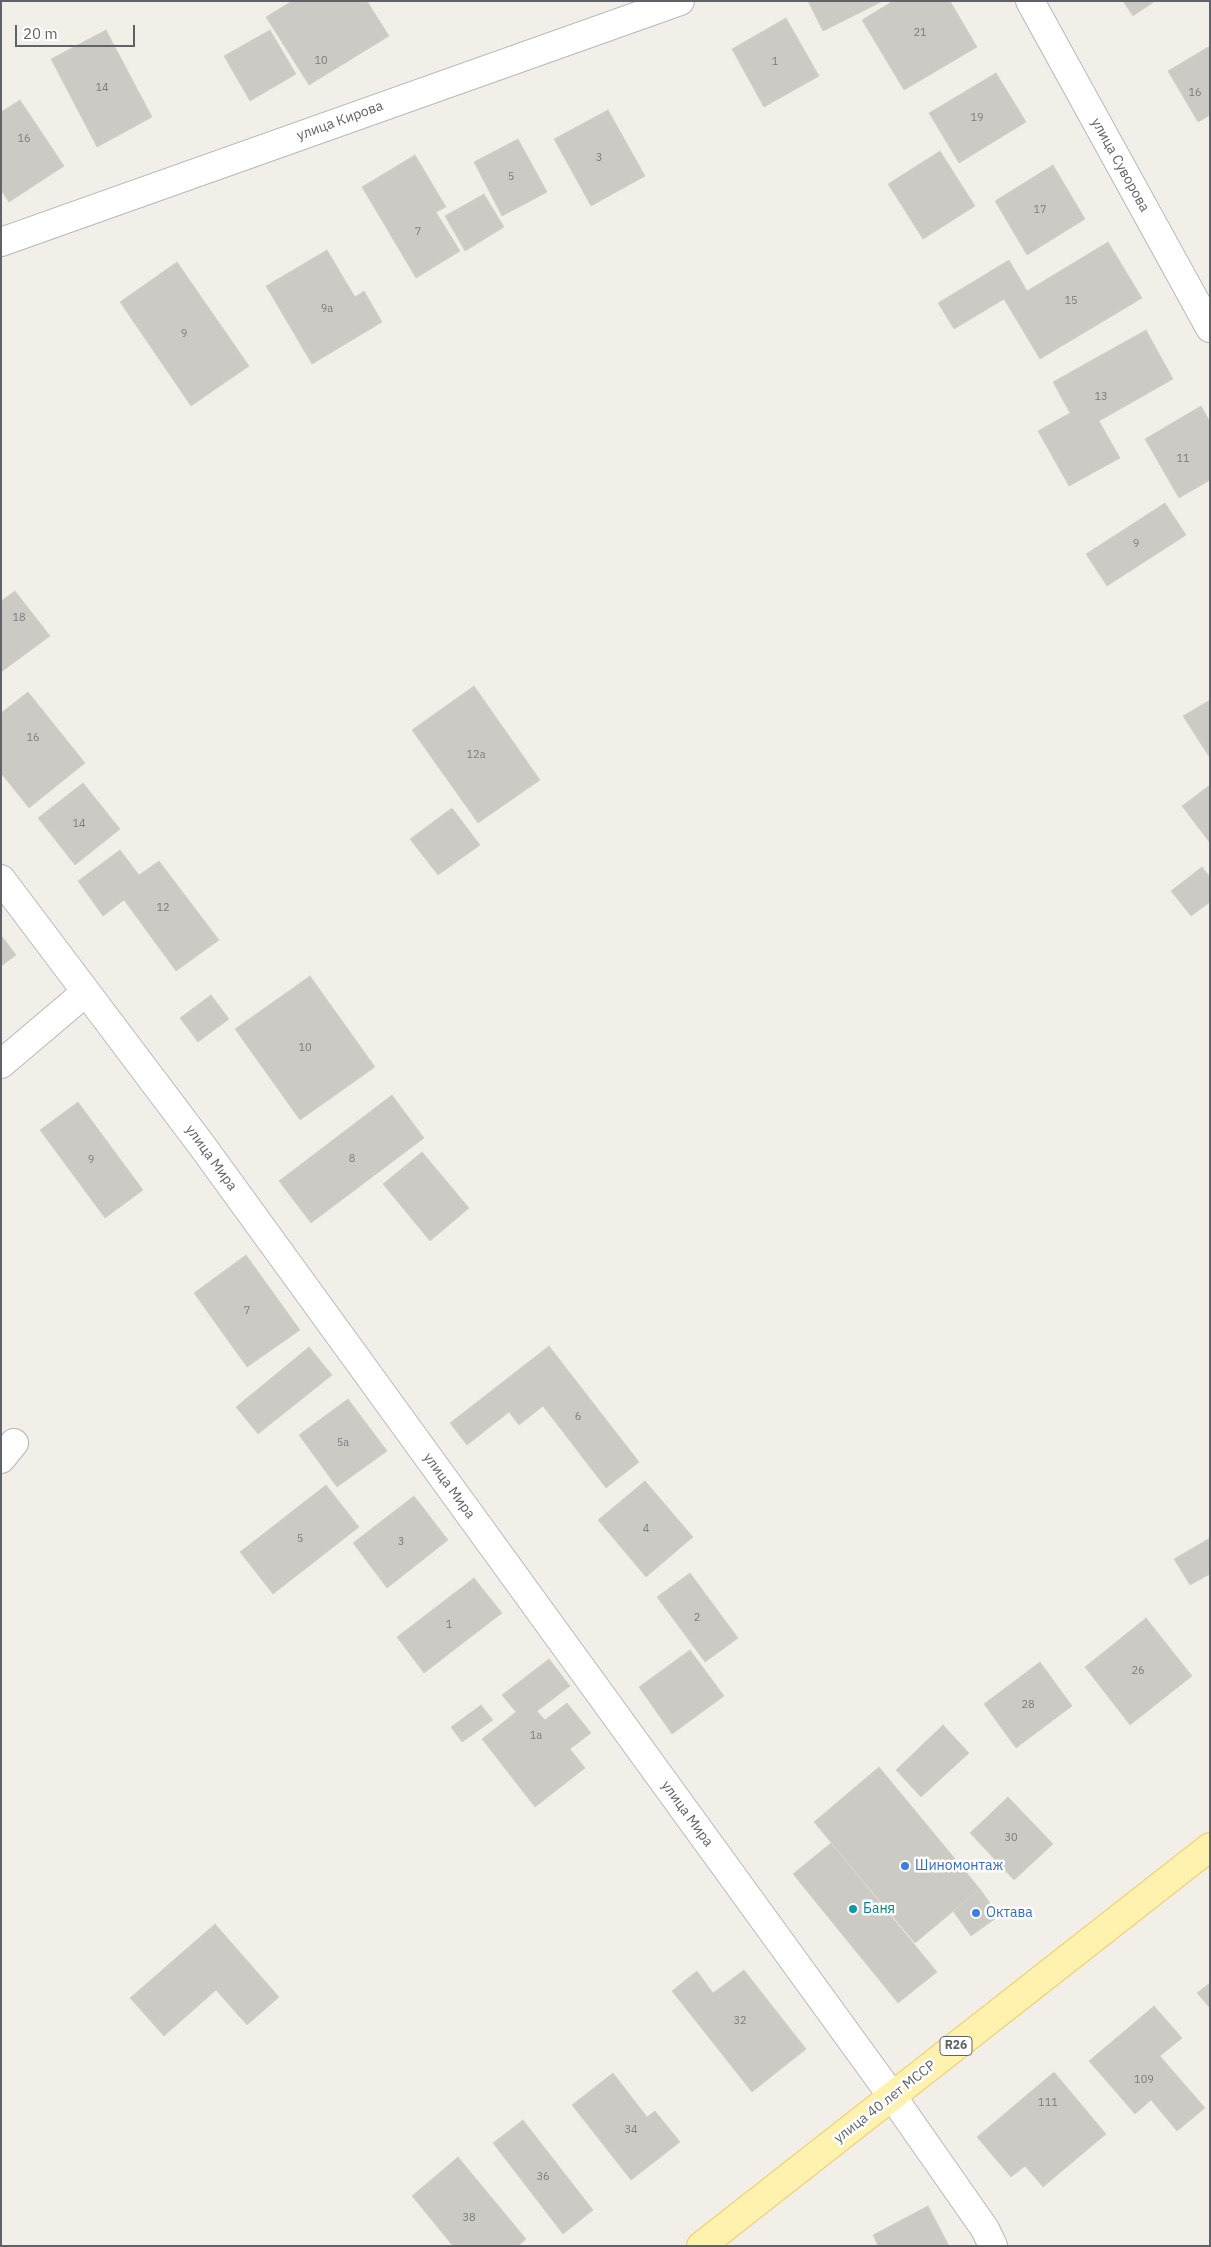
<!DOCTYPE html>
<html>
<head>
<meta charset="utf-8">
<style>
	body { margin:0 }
	#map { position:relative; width:1211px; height:2247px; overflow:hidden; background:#f1efe8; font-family:"IBM Plex Sans",sans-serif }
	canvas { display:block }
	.frame { position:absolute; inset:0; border:2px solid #5f6368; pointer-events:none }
	.scale { position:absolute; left:15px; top:25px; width:120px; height:22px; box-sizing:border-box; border:2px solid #5f6368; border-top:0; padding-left:6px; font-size:15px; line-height:18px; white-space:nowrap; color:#5f6368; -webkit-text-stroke:4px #fff; paint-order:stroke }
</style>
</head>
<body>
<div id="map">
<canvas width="1211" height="2247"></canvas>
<div class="frame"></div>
<div class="scale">20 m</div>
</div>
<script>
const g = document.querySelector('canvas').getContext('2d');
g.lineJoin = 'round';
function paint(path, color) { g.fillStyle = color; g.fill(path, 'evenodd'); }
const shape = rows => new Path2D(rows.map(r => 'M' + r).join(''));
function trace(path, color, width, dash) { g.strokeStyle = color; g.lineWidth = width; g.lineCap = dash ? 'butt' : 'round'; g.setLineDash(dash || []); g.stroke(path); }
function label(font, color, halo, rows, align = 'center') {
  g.font = font + ' "IBM Plex Sans",sans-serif'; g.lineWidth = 5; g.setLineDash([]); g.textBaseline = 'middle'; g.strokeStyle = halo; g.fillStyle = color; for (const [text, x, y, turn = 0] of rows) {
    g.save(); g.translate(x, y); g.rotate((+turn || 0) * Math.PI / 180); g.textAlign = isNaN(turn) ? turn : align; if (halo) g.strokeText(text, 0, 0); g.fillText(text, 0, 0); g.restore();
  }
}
const building = shape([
	[292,1,367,1,389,36,309,85,266,17,292,1],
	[808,1,881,1,881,2,823,31,808,1],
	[893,1,950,1,977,47,904,90,862,20,893,1],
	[1123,1,1155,1,1133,16,1123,1],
	[786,18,819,76,764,107,732,49,786,18],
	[106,30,152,117,97,147,51,59,106,30],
	[270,30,296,74,250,101,224,56,270,30],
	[1210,46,1210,115,1198,122,1168,71,1210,46],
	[996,73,1026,122,959,163,929,113,996,73],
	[20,100,64,166,9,202,1,190,1,112,20,100],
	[608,110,645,176,591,206,554,139,608,110],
	[518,139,547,192,502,216,474,162,518,139],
	[940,151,975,206,923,239,888,184,940,151],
	[415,155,446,207,436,212,460,251,416,278,362,187,415,155],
	[1053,165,1085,219,1027,255,995,201,1053,165],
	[484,194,504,227,465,251,445,216,484,194],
	[1108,242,1142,298,1040,359,1004,299,954,329,938,303,1009,260,1027,291,1108,242],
	[327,250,355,297,364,291,382,322,312,364,266,286,327,250],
	[177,262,249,366,191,406,120,302,177,262],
	[1146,330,1173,379,1099,421,1120,458,1069,486,1038,431,1070,413,1053,382,1146,330],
	[1201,406,1210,422,1210,480,1179,498,1145,439,1201,406],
	[1165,503,1186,535,1107,586,1086,554,1165,503],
	[15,591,50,636,1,672,1,601,15,591],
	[474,686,540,780,478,823,412,730,474,686],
	[28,692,85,763,29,808,1,773,1,713,28,692],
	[1210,700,1210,758,1183,716,1210,700],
	[83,783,120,829,75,865,38,818,83,783],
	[1210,785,1210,843,1182,806,1210,785],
	[452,808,480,845,438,875,410,839,452,808],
	[120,850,139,875,159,861,219,940,176,971,124,900,103,916,78,881,120,850],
	[1202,867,1210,877,1210,902,1191,916,1171,891,1202,867],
	[1,935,16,955,1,966,1,935],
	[310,976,375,1067,300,1120,235,1029,310,976],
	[211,995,229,1019,198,1042,180,1018,211,995],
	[392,1095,424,1138,311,1223,279,1181,392,1095],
	[78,1102,143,1190,105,1218,40,1130,78,1102],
	[422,1152,469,1208,430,1241,383,1184,422,1152],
	[246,1255,300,1330,247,1367,194,1293,246,1255],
	[549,1346,639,1462,606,1488,543,1406,519,1425,509,1412,467,1445,450,1423,549,1346],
	[309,1347,332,1375,258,1434,236,1407,309,1347],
	[348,1399,387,1451,337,1487,299,1435,348,1399],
	[645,1481,693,1537,646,1577,598,1520,645,1481],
	[326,1485,359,1527,273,1594,240,1552,326,1485],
	[414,1496,448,1540,387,1588,353,1543,414,1496],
	[1210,1538,1210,1574,1190,1585,1174,1559,1210,1538],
	[690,1573,738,1638,705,1662,657,1597,690,1573],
	[474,1578,502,1613,424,1673,397,1637,474,1578],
	[1146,1618,1192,1676,1130,1725,1085,1667,1146,1618],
	[690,1650,724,1696,672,1734,639,1687,690,1650],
	[549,1659,570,1686,537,1711,545,1720,567,1703,591,1733,570,1749,585,1768,535,1807,482,1739,516,1712,502,1695,549,1659],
	[1040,1662,1072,1706,1016,1748,984,1704,1040,1662],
	[481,1705,493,1720,462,1742,451,1727,481,1705],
	[943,1725,969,1753,921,1797,896,1770,943,1725],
	[879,1767,980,1889,915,1943,814,1822,879,1767],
	[1008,1797,1053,1844,1014,1880,970,1833,1008,1797],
	[831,1843,937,1972,898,2003,793,1874,831,1843],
	[980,1889,999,1916,971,1936,953,1911,980,1889],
	[215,1924,279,1997,247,2025,216,1990,164,2036,130,1998,215,1924],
	[744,1970,806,2049,752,2092,672,1991,697,1971,713,1993,744,1970],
	[1210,1983,1210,2008,1197,1993,1210,1983],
	[1154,2006,1182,2038,1160,2056,1205,2108,1177,2131,1151,2100,1135,2114,1089,2061,1154,2006],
	[1054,2072,1106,2134,1043,2187,1025,2166,1011,2177,977,2137,1054,2072],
	[613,2073,647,2117,655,2111,680,2142,631,2180,572,2105,613,2073],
	[523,2120,593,2210,563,2234,493,2143,523,2120],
	[458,2157,526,2239,518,2246,453,2246,412,2196,458,2157],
	[928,2206,949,2246,878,2246,873,2235,928,2206]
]);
const minor = shape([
	[1030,1,1210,328],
	[1,242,680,1],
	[1,879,203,1147,892,2096],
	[1,1064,86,992],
	[1,1459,14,1443]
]);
const tertiary = shape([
	[892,2096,985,2229,993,2246]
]);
const primary = shape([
	[701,2246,1210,1847]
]);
const markers = [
	[905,1866,5,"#3f7fe0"],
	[853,1909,5,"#0f9aa8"],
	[976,1913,5,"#3f7fe0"]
];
const numberNames = [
	["21",920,33],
	["10",321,61],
	["1",775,62],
	["14",102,88],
	["16",1195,93],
	["19",977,118],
	["16",24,139],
	["3",599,158],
	["5",511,177],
	["17",1040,210],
	["7",418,232],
	["15",1071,301],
	["9а",327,309],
	["9",184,334],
	["13",1101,397],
	["11",1183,459],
	["9",1136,544],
	["18",19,618],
	["16",33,738],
	["12а",476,755],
	["14",79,824],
	["12",163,908],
	["10",305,1048],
	["8",352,1159],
	["9",91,1160],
	["7",247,1311],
	["6",578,1417],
	["5а",343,1443],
	["4",646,1529],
	["5",300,1539],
	["3",401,1542],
	["2",697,1618],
	["1",449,1625],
	["26",1138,1671],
	["28",1028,1705],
	["1а",536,1736],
	["30",1011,1838],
	["32",740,2021],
	["109",1144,2080],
	["111",1048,2103],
	["34",631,2130],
	["36",543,2177],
	["38",469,2218]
];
const shields = [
	[956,2046,32]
];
const shieldNames = [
	["R26",956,2046]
];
const streetNames = [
	["улица Кирова",340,121,-20],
	["улица Суворова",1120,165,61],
	["улица Мира",211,1158,54],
	["улица Мира",449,1486,54],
	["улица Мира",687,1814,54],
	["улица 40 лет МССР",885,2102,-38]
];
const shopNames = [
	["Шиномонтаж",915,1866],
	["Октава",986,1913]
];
const cultureNames = [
	["Баня",863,1909]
];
paint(building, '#cccac5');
trace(building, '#d6d1c6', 1);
trace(minor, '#b5b8bc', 30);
trace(tertiary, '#b5b8bc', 30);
trace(primary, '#f2c960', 30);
trace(minor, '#fff', 28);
trace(tertiary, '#fff', 28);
trace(primary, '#fff2af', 28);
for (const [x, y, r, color] of markers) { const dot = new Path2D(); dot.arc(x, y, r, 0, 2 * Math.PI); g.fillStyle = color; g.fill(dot); trace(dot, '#fff', 2); }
label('11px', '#7a7d7f', null, numberNames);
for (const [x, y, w] of shields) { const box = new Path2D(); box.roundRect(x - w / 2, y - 9.5, w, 19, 4); g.fillStyle = '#fff'; g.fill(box); trace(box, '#5f6368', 1); }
label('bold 12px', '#5f6368', null, shieldNames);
label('14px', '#5f6368', '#fff', streetNames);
label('14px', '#366cbe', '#fff', shopNames, 'left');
label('14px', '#0d838f', '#fff', cultureNames, 'left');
</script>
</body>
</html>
